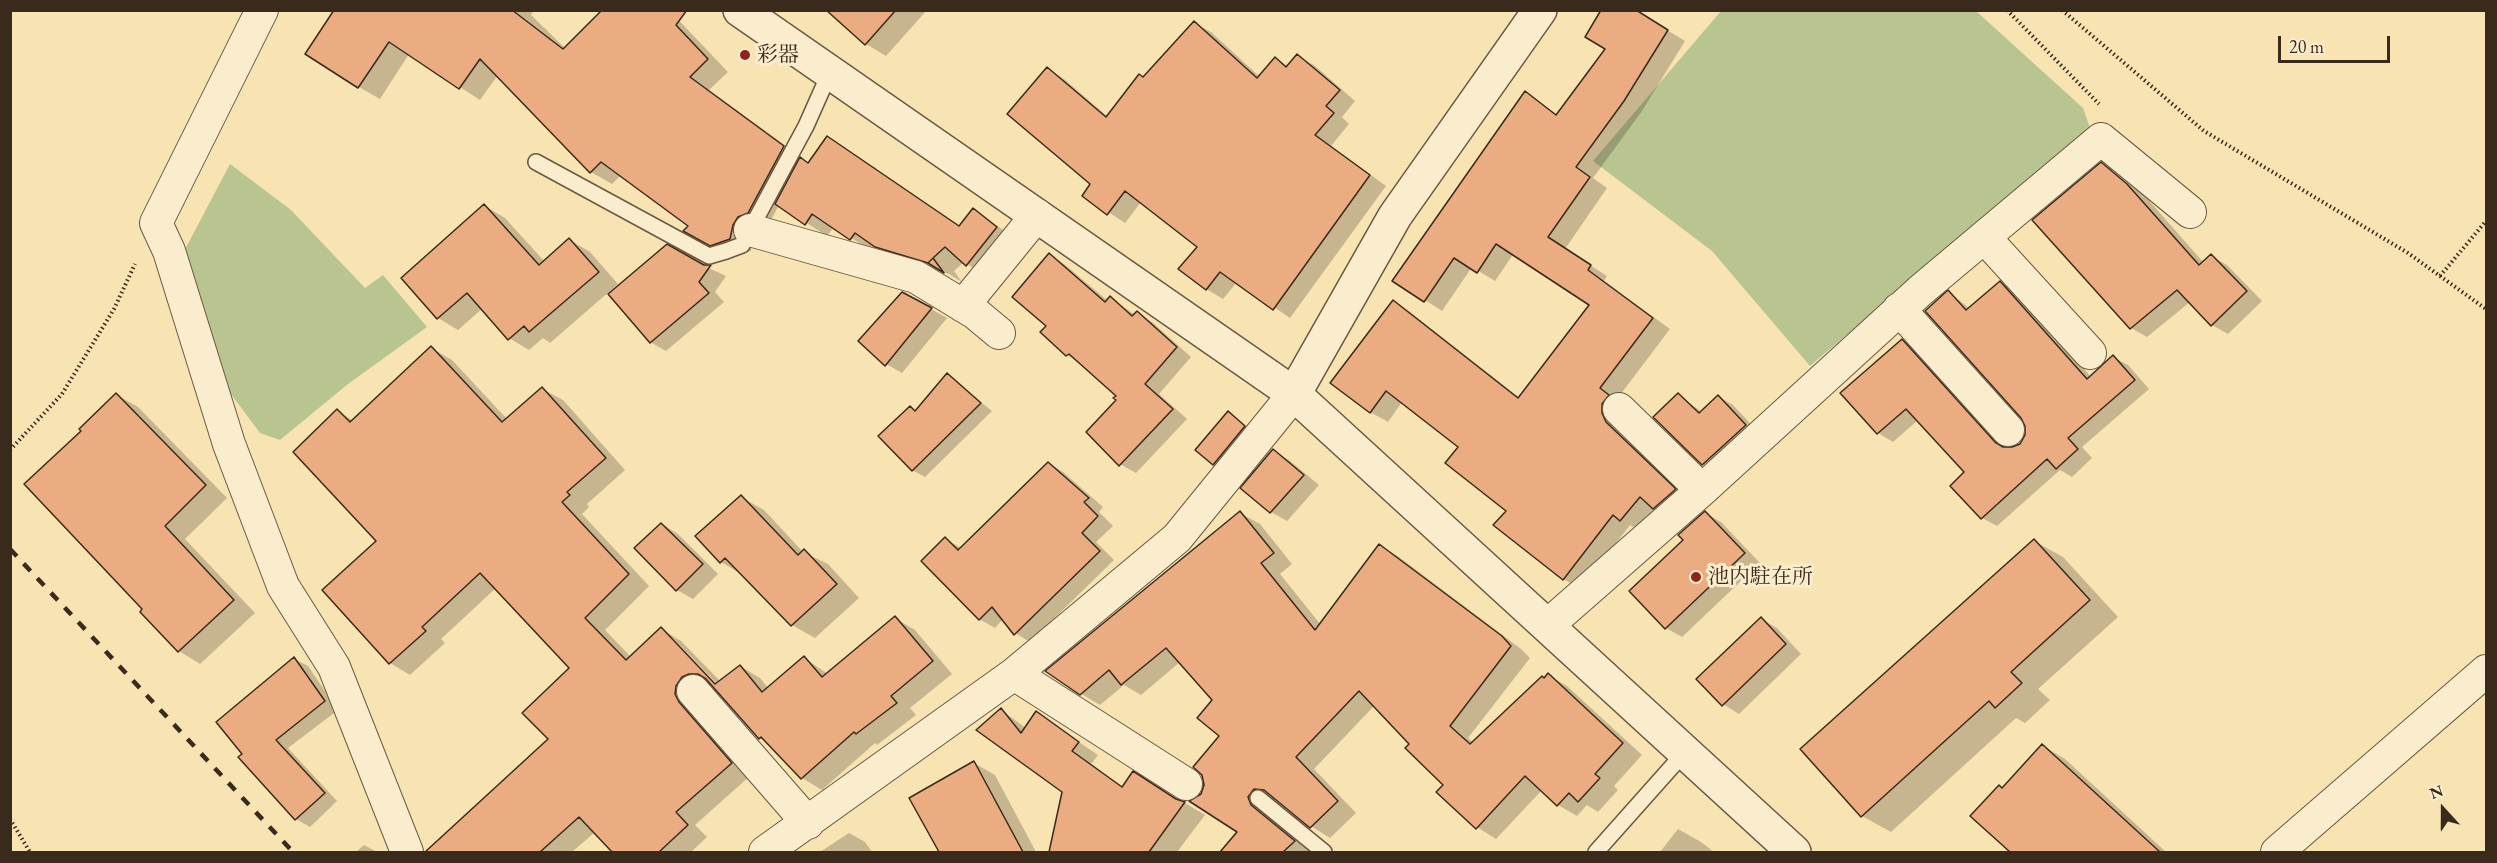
<!DOCTYPE html>
<html>
<head>
<meta charset="utf-8">
<style>
	body { margin:0 }
	#map { position:relative; width:2497px; height:863px; overflow:hidden; background:#f8e3b3; font-family:"EB Garamond",serif }
	canvas { display:block }
	.frame { position:absolute; inset:0; border:12px solid #3a2a1b; pointer-events:none }
	.north { position:absolute; left:2413px; top:779px; width:60px; height:60px; -webkit-text-stroke:4px #faedce; paint-order:stroke; rotate:339deg; font-size:16px; font-weight:700; line-height:24px; text-align:center; color:#3a2a1b }
	.north::after { content:''; display:block; margin:auto; width:21px; height:27px; background:#3a2a1b; clip-path:polygon(50% 0,100% 100%,50% 72%,0 100%) }
	.scale { position:absolute; left:2278px; top:36px; width:112px; height:27px; box-sizing:border-box; border:3px solid #3a2a1b; border-top:0; padding-left:8px; font-size:18px; line-height:21px; white-space:nowrap; color:#3a2a1b; -webkit-text-stroke:4px #faedce; paint-order:stroke }
</style>
</head>
<body>
<div id="map">
<canvas width="2497" height="863"></canvas>
<div class="frame"></div>
<div class="north">N</div>
<div class="scale">20 m</div>
</div>
<script>
const g = document.querySelector('canvas').getContext('2d');
g.lineJoin = 'round';
function paint(path, color) { g.fillStyle = color; g.fill(path, 'evenodd'); }
const shape = rows => new Path2D(rows.map(r => 'M' + r).join(''));
function trace(path, color, width, dash) { g.strokeStyle = color; g.lineWidth = width; g.lineCap = dash ? 'butt' : 'round'; g.setLineDash(dash || []); g.stroke(path); }
function label(font, color, halo, rows, align = 'center') {
  g.font = font + ' "EB Garamond","Noto Serif JP",serif'; g.lineWidth = 6; g.setLineDash([]); g.textBaseline = 'middle'; g.strokeStyle = halo; g.fillStyle = color; for (const [text, x, y, turn = 0] of rows) {
    g.save(); g.translate(x, y); g.rotate((+turn || 0) * Math.PI / 180); g.textAlign = isNaN(turn) ? turn : align; if (halo) g.strokeText(text, 0, 0); g.fillText(text, 0, 0); g.restore();
  }
}
const green = shape([
	[1721,11,1976,11,2083,108,2090,128,1810,366,1712,251,1593,161],
	[230,164,291,210,365,288,383,275,427,327,348,384,280,440,260,433,216,374,180,259]
]);
const shadow = shape([
	[335,10,534,10,531,15,565,48,669,10,728,72,709,90,804,159,803,161,809,164,827,138,960,226,974,210,1018,240,988,277,964,262,954,271,962,282,949,274,899,259,877,246,872,251,834,227,827,236,779,205,769,224,753,237,751,251,732,257,705,242,691,226,621,175,612,184,591,172,498,75,480,100,409,54,380,99,359,87,307,53],
	[828,10,927,10,886,56,866,44],
	[1634,10,1685,41,1642,111,1593,178,1607,188,1565,249,1607,276,1604,281,1670,329,1617,399,1692,500,1671,518,1656,509,1638,530,1630,525,1581,589,1563,579,1460,447,1402,402,1388,422,1370,412,1393,302,1410,312,1520,398,1591,304,1514,253,1495,281,1472,267,1442,311,1394,280,1525,93,1558,115],
	[1194,23,1211,32,1260,77,1276,59,1288,66,1297,56,1314,65,1355,101,1342,117,1349,124,1331,146,1386,186,1290,318,1237,282,1223,299,1206,289,1199,246,1141,202,1125,223,1084,196,1092,184,1047,69,1064,79,1108,117],
	[2101,164,2144,195,2204,263,2211,256,2227,265,2262,301,2228,334,2212,325,2190,302,2147,337,2131,328],
	[485,206,505,218,545,262,570,240,590,252,618,284,550,343,543,338,529,350,509,338,483,308,458,330,438,318,403,278],
	[1049,255,1064,264,1108,301,1111,298,1135,315,1137,313,1152,322,1191,357,1159,394,1187,419,1136,473,1120,464,1118,396,1082,364,1067,355,1048,326],
	[704,266,726,276,715,292,724,302,666,351,650,342],
	[2000,283,2015,291,2091,377,2113,357,2128,365,2149,389,2082,447,2092,458,2072,477,2060,470,1997,526,1982,518,1966,472,1918,420,1893,442,1878,433,1902,341,1917,349,2006,449,2021,445,2027,435,2027,425,1949,292,1970,309],
	[931,309,947,318,902,373,886,364],
	[431,348,452,360,507,419,542,389,563,400,625,470,587,504,589,507,582,514,649,586,605,630,631,657,661,629,681,641,721,682,740,666,760,678,768,688,804,658,828,674,895,618,915,630,952,674,910,708,916,715,877,745,875,743,822,790,802,778,768,743,760,738,711,684,701,689,751,775,695,825,707,837,691,852,614,852,595,832,572,852,426,852,550,739,571,668,496,588,441,639,445,643,410,675,390,663,378,541,337,411,354,421],
	[673,638,717,684,713,684,671,640],
	[947,375,992,411,925,477,912,470,910,408,916,412],
	[117,395,138,407,227,498,185,539,255,613,200,664,179,651,142,612,145,609,84,431],
	[1678,395,1702,412,1719,397,1733,405,1760,434,1718,472,1703,464,1656,417],
	[1228,413,1252,431,1221,468,1214,464],
	[1273,451,1289,460,1319,485,1287,521,1271,512],
	[1048,463,1063,472,1103,507,1099,512,1113,526,1096,542,1114,560,1030,642,1015,633,1003,619,995,628,979,619,945,539,961,548],
	[741,497,764,510,803,552,828,564,859,598,815,638,792,625,743,575,721,562],
	[1240,513,1260,524,1292,564,1280,574,1321,625,1380,546,1399,557,1521,649,1530,658,1468,738,1474,743,1548,675,1567,686,1642,755,1614,786,1618,790,1598,812,1587,805,1577,816,1558,805,1542,790,1496,839,1477,827,1411,744,1375,705,1314,769,1356,813,1330,838,1311,826,1277,799,1270,802,1313,852,1219,852,1237,830,1214,700,1180,662,1141,695,1124,685,1100,705,1080,693],
	[1705,513,1721,522,1760,563,1682,637,1666,628,1685,540],
	[662,524,678,534,718,574,693,599,677,590],
	[2034,541,2063,557,2118,617,2038,689,2050,700,2025,723,2016,718,1891,832,1862,816],
	[1761,619,1777,628,1801,654,1739,714,1723,704],
	[294,659,308,666,338,710,288,748,337,801,310,827,296,819,240,758],
	[1001,710,1026,728,1036,713,1098,755,1091,764,1123,787,1185,803,1205,815,1177,852,1050,852,1063,791],
	[2043,746,2065,759,2166,852,2012,852,1973,816,2003,789],
	[974,763,995,775,1036,852,941,852,911,799],
	[1678,829,1701,842,1714,852,1660,852],
	[849,833,865,842,872,852,820,852],
	[364,845,377,852,356,852]
]);
const building = shape([
	[334,10,512,10,563,49,602,10,687,10,676,25,708,59,690,77,784,146,748,213,738,217,733,225,730,239,710,246,683,231,688,226,601,162,590,173,480,59,459,89,389,42,358,88,305,54,334,10],
	[826,10,896,10,865,45,826,10],
	[1601,10,1636,10,1668,30,1624,101,1576,167,1590,177,1548,237,1591,265,1588,270,1653,318,1600,388,1609,395,1602,404,1602,413,1606,422,1676,489,1653,509,1640,497,1620,521,1613,515,1563,580,1493,525,1506,511,1445,463,1458,447,1386,391,1370,413,1330,383,1393,300,1518,398,1589,305,1496,244,1477,273,1454,258,1424,302,1392,281,1525,91,1556,115,1605,49,1585,37,1601,10],
	[1194,21,1257,78,1275,57,1286,67,1297,54,1340,90,1326,106,1334,113,1315,135,1370,175,1273,310,1220,272,1206,290,1178,269,1197,247,1125,191,1107,215,1082,196,1090,184,1007,114,1047,67,1106,117,1139,74,1143,77,1194,21],
	[827,136,959,226,973,208,997,227,966,266,945,247,933,258,944,273,928,263,932,259,928,263,875,247,855,233,850,240,812,214,805,225,775,204,800,157,808,163,827,136],
	[2101,162,2127,184,2199,265,2211,254,2247,291,2211,326,2177,290,2130,329,2032,220,2101,162],
	[484,204,539,265,569,238,599,272,529,332,524,326,508,340,467,293,437,319,401,278,484,204],
	[667,244,704,265,711,265,699,282,709,293,650,343,608,294,667,244],
	[1049,253,1105,302,1110,296,1132,316,1137,311,1177,347,1145,384,1173,409,1119,466,1086,432,1116,400,1113,398,1116,396,1069,354,1066,356,1040,332,1046,326,1012,297,1049,253],
	[2000,281,2087,379,2113,355,2135,380,2068,438,2078,449,2056,469,2047,459,1981,519,1950,486,1964,472,1906,409,1877,434,1840,393,1902,339,1995,442,2003,447,2012,447,2020,444,2025,435,2025,426,2021,418,1925,311,1948,290,1966,310,2000,281],
	[902,292,932,308,885,366,858,341,902,292],
	[431,346,502,422,542,387,606,458,567,492,570,495,562,502,629,574,585,618,626,660,661,627,715,684,740,665,762,692,804,656,822,677,895,616,933,661,891,696,897,703,856,734,854,732,801,779,761,737,759,739,706,679,698,674,689,674,682,677,676,686,675,694,679,702,732,763,676,812,688,825,659,852,612,852,579,817,540,852,425,852,548,739,522,713,569,668,480,573,422,627,426,631,389,664,322,590,376,541,293,452,337,409,350,422,431,346],
	[947,373,981,403,912,471,878,436,910,406,915,411,947,373],
	[116,393,206,485,165,526,234,600,178,652,140,612,142,609,24,484,81,431,79,429,116,393],
	[1678,393,1699,413,1718,395,1746,425,1702,465,1653,417,1678,393],
	[1228,411,1245,426,1213,465,1195,450,1228,411],
	[1273,449,1304,475,1270,513,1240,488,1273,449],
	[1048,462,1089,498,1084,502,1098,516,1082,533,1100,551,1014,635,992,607,979,620,921,561,945,537,958,550,1048,462],
	[741,495,798,555,804,549,837,584,791,626,725,558,720,563,695,536,741,495],
	[1240,511,1274,553,1261,563,1315,630,1379,544,1502,636,1511,646,1450,726,1470,744,1542,676,1544,678,1548,673,1623,743,1595,774,1600,778,1578,802,1569,793,1557,806,1525,776,1476,829,1436,792,1443,785,1405,748,1409,744,1359,691,1296,757,1338,801,1310,828,1264,790,1254,789,1248,797,1251,805,1295,841,1283,852,1220,852,1237,832,1189,801,1201,794,1204,785,1202,775,1193,767,1219,736,1197,718,1212,700,1166,648,1121,685,1109,670,1080,695,1045,671,1240,511],
	[1705,511,1745,553,1665,629,1629,591,1683,540,1678,535,1705,511],
	[661,523,703,564,676,591,634,548,661,523],
	[2034,539,2090,600,2011,672,2022,683,1995,708,1989,701,1861,817,1800,749,2034,539],
	[1761,617,1786,644,1722,706,1696,679,1761,617],
	[294,657,325,701,276,740,325,793,295,820,238,757,242,754,216,722,294,657],
	[1001,708,1021,733,1036,711,1079,742,1072,751,1122,787,1133,771,1176,799,1185,802,1149,852,1049,852,1062,792,976,730,1001,708],
	[2042,744,2160,852,2010,852,1970,816,1999,785,2002,788,2042,744],
	[974,761,1023,852,939,852,909,798,974,761]
]);
const path = shape([
	[2007,10,2099,104],
	[2062,10,2204,131,2408,253,2486,309],
	[2440,276,2486,221],
	[10,450,62,394,114,309,135,264],
	[10,819,30,852]
]);
const service = shape([
	[536,162,709,256,726,251,742,245,806,126,830,72],
	[1258,798,1324,852],
	[1596,852,1685,752]
]);
const minor = shape([
	[262,10,156,223,169,251,229,444,283,586,334,667,407,852],
	[750,230,916,277,975,313,999,333],
	[1984,237,2090,353],
	[963,306,1037,215],
	[1899,309,2008,430],
	[1619,409,1702,490],
	[1548,625,1702,490,1921,290,2101,139,2190,212],
	[1014,674,1186,784],
	[693,691,808,823],
	[765,852,1014,674,1177,538,1294,394],
	[2277,852,2486,671]
]);
const tertiary = shape([
	[740,10,1294,394,1794,852],
	[1294,394,1395,216,1540,10]
]);
const rail = shape([
	[10,549,293,852]
]);
const markers = [
	[745,55,6,"#8f2418"],
	[1696,577,6,"#8f2418"]
];
const poiNames = [
	["彩器",757,55],
	["池内駐在所",1708,577]
];
paint(green, '#b9c590');
paint(shadow, '#0003');
paint(building, '#eaac80');
trace(building, '#3a2a1b', 1.5);
trace(service, '#6a5841', 18);
trace(minor, '#6a5841', 34);
trace(tertiary, '#6a5841', 36);
trace(path, '#3a2a1b', 4, [1.5, 3]);
trace(service, '#faedce', 15);
trace(minor, '#faedce', 32);
trace(tertiary, '#faedce', 33);
trace(rail, '#3a2a1b', 4.5, [10, 10]);
for (const [x, y, r, color] of markers) { const dot = new Path2D(); dot.arc(x, y, r, 0, 2 * Math.PI); g.fillStyle = color; g.fill(dot); trace(dot, '#faedce', 2); }
label('21px', '#3a2a1b', '#faedce', poiNames, 'left');
</script>
</body>
</html>
